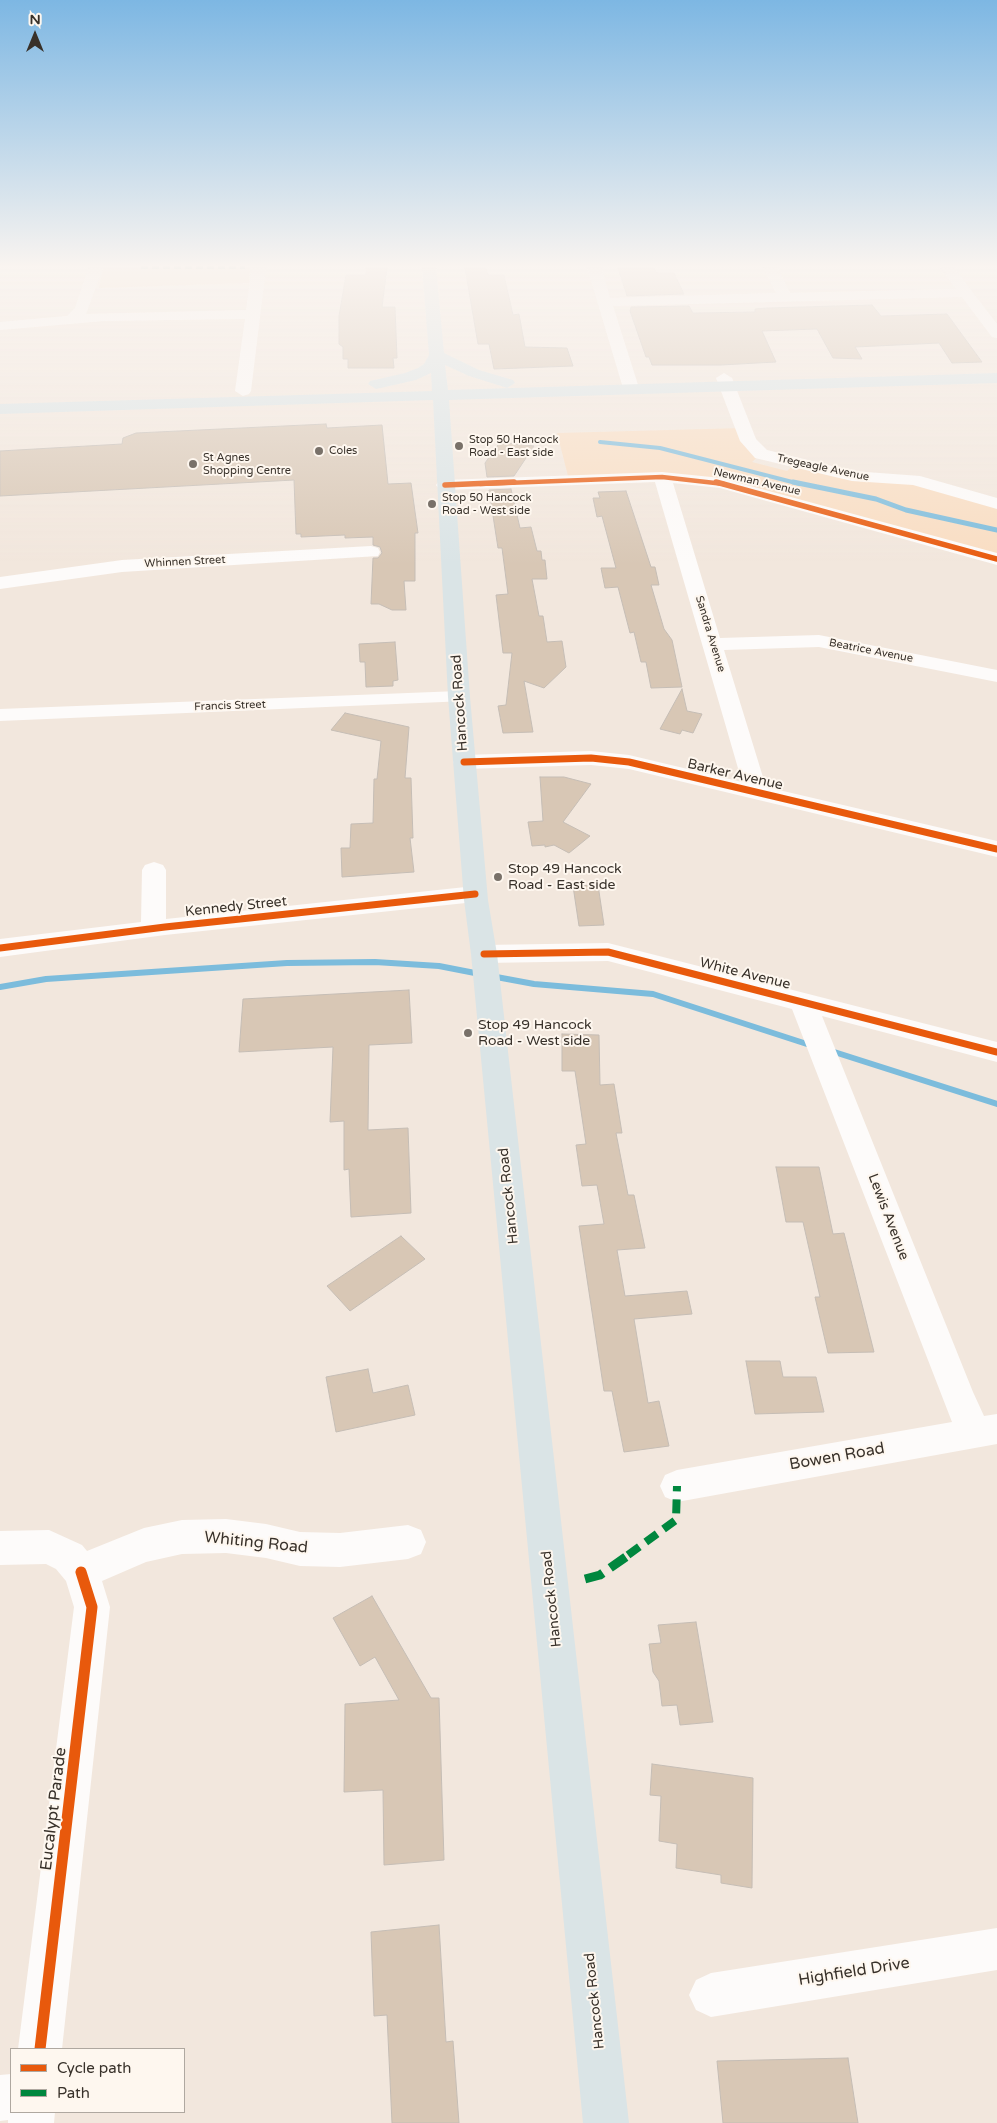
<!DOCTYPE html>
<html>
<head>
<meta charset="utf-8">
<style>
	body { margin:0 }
	#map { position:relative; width:997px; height:2123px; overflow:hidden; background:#f2e7dd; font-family:"Varela Round",sans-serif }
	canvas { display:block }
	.legend { position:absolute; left:10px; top:2048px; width:175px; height:65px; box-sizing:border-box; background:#fef7ef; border:1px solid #afa8a0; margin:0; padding:6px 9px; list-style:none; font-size:15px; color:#38312a }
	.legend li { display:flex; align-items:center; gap:10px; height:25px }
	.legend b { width:25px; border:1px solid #afa8a0 }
	.north { position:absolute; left:10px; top:10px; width:50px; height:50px; -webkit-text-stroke:4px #fef7ef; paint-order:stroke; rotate:0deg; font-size:14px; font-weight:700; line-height:20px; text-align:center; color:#38312a }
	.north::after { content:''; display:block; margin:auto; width:18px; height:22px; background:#38312a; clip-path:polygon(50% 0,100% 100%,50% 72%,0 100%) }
</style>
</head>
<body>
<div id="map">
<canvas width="997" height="2123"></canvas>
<ul class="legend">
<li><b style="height:6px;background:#e8590c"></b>Cycle path</li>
<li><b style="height:6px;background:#00873e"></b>Path</li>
</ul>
<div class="north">N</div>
</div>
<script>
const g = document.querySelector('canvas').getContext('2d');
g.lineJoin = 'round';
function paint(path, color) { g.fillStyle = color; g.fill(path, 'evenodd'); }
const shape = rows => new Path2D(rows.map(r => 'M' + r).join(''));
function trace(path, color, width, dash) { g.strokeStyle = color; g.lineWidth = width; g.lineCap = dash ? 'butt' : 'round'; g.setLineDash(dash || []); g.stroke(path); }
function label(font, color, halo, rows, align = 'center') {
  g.font = font + ' "Varela Round",sans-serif'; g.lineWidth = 4; g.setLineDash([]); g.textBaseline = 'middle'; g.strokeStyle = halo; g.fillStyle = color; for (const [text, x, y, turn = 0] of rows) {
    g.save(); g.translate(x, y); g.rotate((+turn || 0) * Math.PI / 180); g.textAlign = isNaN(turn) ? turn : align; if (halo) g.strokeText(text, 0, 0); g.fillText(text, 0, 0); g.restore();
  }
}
const green = shape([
	[103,267,250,267,249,283,99,288],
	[743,428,761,454,752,462,787,471,796,463,897,478,997,504,997,559,721,483,569,480,557,433]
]);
const streamFar2 = shape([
	[600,442,660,448,800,484]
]);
const streamFar1 = shape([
	[793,482,876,499,906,510,997,530]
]);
const stream = shape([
	[491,976,534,984,653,994,813,1046],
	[0,987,46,979,287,963,375,962,439,966,480,974],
	[828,1050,997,1104]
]);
const building = shape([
	[366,268,387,268,382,307,395,307,397,358,393,358,394,368,348,368,348,359,343,359,343,347,339,344,339,316,346,275,366,275,366,268],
	[465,268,486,268,488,275,504,275,513,315,519,314,525,347,567,348,573,366,494,369,489,344,478,344,465,268],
	[618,268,654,268,657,273,674,273,684,294,627,296,618,268],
	[872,305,881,316,947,314,982,362,952,363,939,343,855,347,862,359,833,358,817,329,762,331,776,362,721,365,652,365,649,357,646,357,630,311,631,307,689,306,693,313,755,312,755,309,767,308,872,305],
	[326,424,327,428,382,425,388,484,411,483,418,533,415,533,415,581,404,581,406,610,392,610,379,604,371,604,373,558,378,558,382,553,380,547,373,545,373,537,345,538,345,535,301,537,301,534,296,534,294,480,0,496,0,451,122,444,123,438,136,433,326,424],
	[500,442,534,446,514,476,487,477,485,463,500,442],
	[511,489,520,528,531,527,537,551,541,551,542,560,545,560,547,579,532,579,539,616,543,616,547,642,562,641,566,667,544,688,524,681,533,732,503,733,498,706,506,705,512,653,503,653,496,595,508,594,502,548,498,548,489,490,511,489],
	[626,491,651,567,655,567,659,585,651,585,664,629,672,640,682,687,651,688,646,662,641,662,634,632,630,633,618,587,605,588,601,568,616,568,602,516,597,517,593,498,600,498,598,492,626,491],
	[395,642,398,680,393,681,393,686,366,687,365,662,360,662,359,644,395,642],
	[682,689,687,711,702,714,693,733,682,730,680,734,660,729,682,689],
	[345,713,409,727,405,778,411,778,413,838,410,838,414,872,342,877,341,848,350,848,351,824,373,823,374,779,377,779,381,741,331,730,345,713],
	[540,777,564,777,591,784,563,822,590,836,569,853,554,845,545,847,545,845,532,846,528,822,543,821,540,777],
	[598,885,604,925,579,926,573,886,598,885],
	[409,990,412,1043,369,1045,368,1130,408,1128,411,1213,351,1217,349,1169,344,1170,344,1121,330,1122,333,1047,239,1052,243,999,409,990],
	[562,1034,599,1035,600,1085,614,1084,622,1133,616,1133,628,1195,634,1195,645,1248,617,1250,625,1296,687,1291,692,1314,634,1319,648,1403,659,1401,669,1446,624,1452,612,1391,604,1391,579,1226,604,1224,597,1185,582,1186,576,1145,586,1144,575,1071,562,1071,562,1034],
	[776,1167,819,1167,833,1234,844,1233,874,1352,828,1353,815,1297,820,1297,803,1222,786,1222,776,1167],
	[401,1236,425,1259,350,1311,327,1286,401,1236],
	[746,1361,780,1361,783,1377,816,1377,824,1412,755,1414,746,1361],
	[368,1369,373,1393,408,1385,415,1415,336,1432,326,1377,368,1369],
	[372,1596,431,1698,439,1698,444,1860,384,1865,383,1790,344,1792,345,1704,399,1700,375,1657,360,1666,333,1618,372,1596],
	[696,1622,713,1722,680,1725,677,1705,662,1706,659,1681,653,1672,649,1644,661,1643,658,1625,696,1622],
	[652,1764,753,1778,752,1888,721,1883,721,1875,676,1868,677,1844,659,1841,661,1796,650,1795,652,1764],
	[439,1925,446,2042,453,2041,459,2123,392,2123,387,2015,374,2016,371,1932,439,1925],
	[848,2058,858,2123,723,2123,717,2061,848,2058]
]);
const minor = shape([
	[89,267,103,267,86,314,246,310,252,267,266,267,251,391,249,394,243,396,235,391,245,319,104,321,0,330,0,322,67,316,75,308,89,267],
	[587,267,601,267,610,298,776,293,763,267,777,267,790,293,956,289,940,267,953,267,997,324,997,338,992,337,962,297,613,306,639,388,631,393,623,388,587,267],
	[724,373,732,378,756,439,767,450,852,471,920,476,997,498,997,509,913,485,852,481,755,458,740,441,716,378,724,373],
	[662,472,721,478,997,553,997,565,720,488,673,483,720,638,819,635,997,670,997,682,819,647,724,650,766,787,997,841,997,857,629,769,591,765,464,769,456,767,453,762,456,757,464,755,591,751,629,755,742,782,655,482,445,490,439,489,436,485,439,481,445,480,662,472],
	[371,546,378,548,380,552,378,556,122,572,0,589,0,577,122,560,371,546],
	[459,691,466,693,470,697,466,701,0,721,0,709,459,691],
	[154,862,163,865,166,870,166,919,475,886,484,888,487,894,484,900,475,902,165,935,0,957,0,939,141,922,142,870,145,865,154,862],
	[608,943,997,1042,997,1062,822,1016,973,1392,984,1416,997,1414,997,1444,677,1502,665,1497,660,1486,665,1475,677,1470,952,1422,792,1009,608,961,484,963,475,960,471,954,475,948,484,945,608,943],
	[226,1519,266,1524,300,1532,340,1533,408,1525,421,1530,426,1542,421,1554,408,1559,340,1567,300,1566,266,1558,226,1553,182,1554,146,1562,102,1581,110,1607,62,2049,18,2049,74,1607,66,1581,56,1569,46,1564,0,1565,0,1531,49,1530,82,1545,87,1551,144,1528,182,1520,226,1519],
	[997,1928,997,1970,711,2017,696,2010,689,1995,696,1980,711,1973,997,1928],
	[11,2074,11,2112,55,2112,54,2123,8,2123,8,2120,0,2121,0,2075,11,2074]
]);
const major = shape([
	[422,267,436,267,444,353,479,370,513,380,515,383,507,388,501,386,469,376,445,365,448,390,997,373,997,383,449,400,470,697,488,900,497,954,629,2123,583,2123,471,954,464,900,448,697,433,400,0,414,0,404,432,391,431,373,416,380,376,389,368,384,370,381,405,373,418,368,424,364,429,355,422,267]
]);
const quietFar2 = shape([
	[141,267,245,267]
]);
const quietFar1 = shape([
	[628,1555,676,1520,677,1486]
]);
const quiet = shape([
	[585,1579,600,1575,630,1554]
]);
const cyclewayFar3 = shape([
	[480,484,662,477,724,484]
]);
const cyclewayFar2 = shape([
	[716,482,997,559],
	[445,485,514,482],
	[576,758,595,758]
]);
const cyclewayFar1 = shape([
	[464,762,591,758,629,762,997,849],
	[0,948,165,927,475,894],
	[484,954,608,952,997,1052]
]);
const cycleway = shape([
	[40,2049,92,1607,81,1572]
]);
const markers = [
	[459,446,5,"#797169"],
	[319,451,5,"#797169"],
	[193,464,5,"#797169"],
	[432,504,5,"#797169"],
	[498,877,5,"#797169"],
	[468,1033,5,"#797169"]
];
const farPoinames = [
	["Stop 50 Hancock",469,440],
	["Road - East side",469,453],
	["Coles",329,451],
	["St Agnes",203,458],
	["Shopping Centre",203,471],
	["Stop 50 Hancock",442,498],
	["Road - West side",442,511]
];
const farStreetnames = [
	["Tregeagle Avenue",823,468,12],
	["Newman Avenue",757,482,13],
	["Whinnen Street",185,562,-3],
	["Sandra Avenue",710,634,73],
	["Beatrice Avenue",871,651,11],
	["Francis Street",230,706,-2]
];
const streetNames = [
	["Hancock Road",460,703,-94],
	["Barker Avenue",735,775,13],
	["Kennedy Street",236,907,-6],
	["White Avenue",745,974,14],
	["Hancock Road",509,1196,-96],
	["Lewis Avenue",888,1217,69],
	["Hancock Road",552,1599,-96],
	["Hancock Road",595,2001,-96]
];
const poiNames = [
	["Stop 49 Hancock",508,869],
	["Road - East side",508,885],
	["Stop 49 Hancock",478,1025],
	["Road - West side",478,1041]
];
const nearStreetnames = [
	["Bowen Road",837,1457,-10],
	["Whiting Road",256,1543,6],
	["Eucalypt Parade",54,1809,-83],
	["Highfield Drive",854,1972,-9]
];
paint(green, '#f9ddc2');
trace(streamFar2, '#7cbcdc', 4);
trace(streamFar1, '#7cbcdc', 5);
trace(stream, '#7cbcdc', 6);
paint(building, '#d8c7b5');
trace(building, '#c5bdb5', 1);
paint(minor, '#fdfbfa');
paint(major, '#dae4e6');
trace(quietFar2, '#00873e', 4, [7, 4]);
trace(quietFar1, '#00873e', 8, [14, 8]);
trace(quiet, '#00873e', 9, [19, 9]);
trace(cyclewayFar3, '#e8590c', 4.5);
trace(cyclewayFar2, '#e8590c', 5.5);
trace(cyclewayFar1, '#e8590c', 7);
trace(cycleway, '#e8590c', 11);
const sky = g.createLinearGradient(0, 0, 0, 565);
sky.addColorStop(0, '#7db7e3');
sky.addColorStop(0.47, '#f9f4f0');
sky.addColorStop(1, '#f9f4f000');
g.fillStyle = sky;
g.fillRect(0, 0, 997, 565);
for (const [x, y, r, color] of markers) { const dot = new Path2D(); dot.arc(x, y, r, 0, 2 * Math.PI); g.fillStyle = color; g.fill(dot); trace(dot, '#fef7ef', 2); }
label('11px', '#38312a', '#fef7ef', farPoinames, 'left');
label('11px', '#38312a', '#fef7ef', farStreetnames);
label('14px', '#38312a', '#fef7ef', streetNames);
label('14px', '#38312a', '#fef7ef', poiNames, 'left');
label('16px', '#38312a', '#fef7ef', nearStreetnames);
</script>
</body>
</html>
